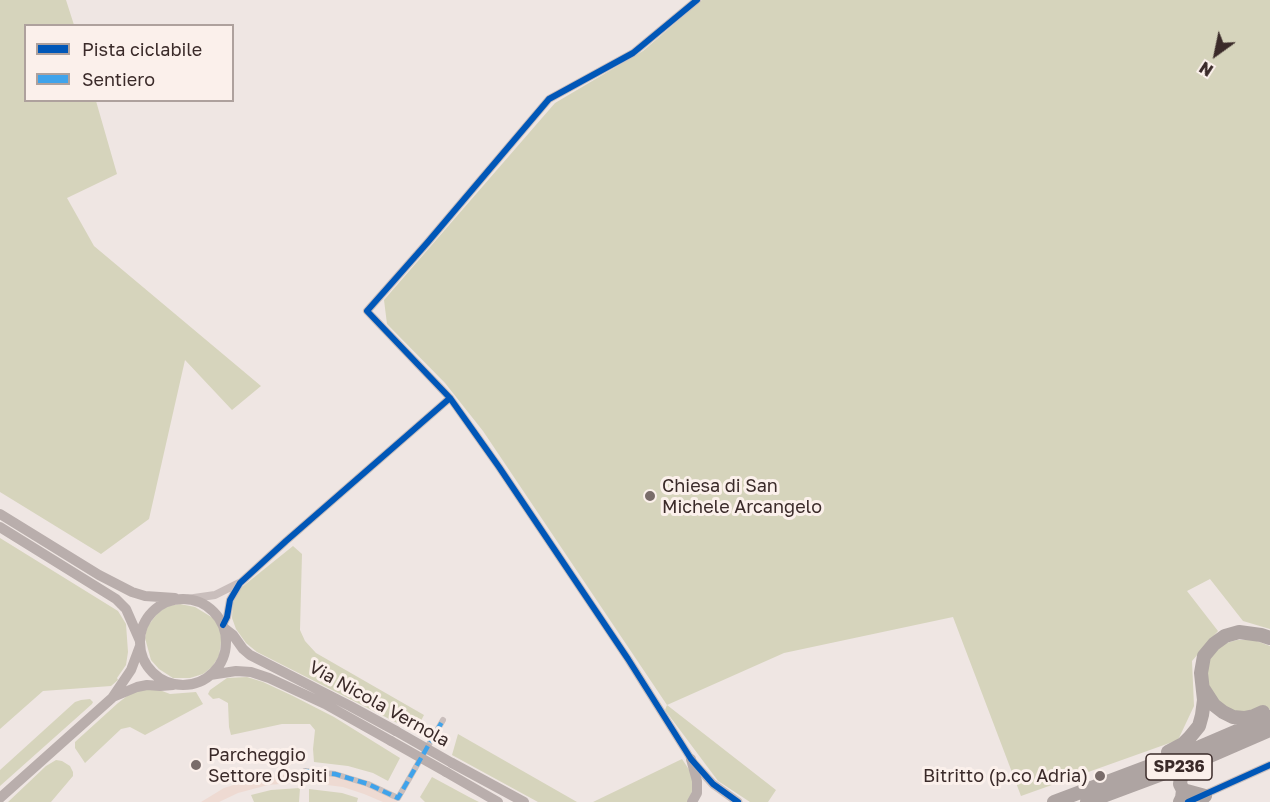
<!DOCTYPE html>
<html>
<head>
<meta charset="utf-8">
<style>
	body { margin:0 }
	#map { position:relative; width:1270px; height:802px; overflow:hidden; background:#efe6e3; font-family:"Golos Text",sans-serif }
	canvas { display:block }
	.legend { position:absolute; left:24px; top:24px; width:210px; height:78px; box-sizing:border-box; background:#fbf0eb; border:2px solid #aea19d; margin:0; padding:8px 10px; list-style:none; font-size:18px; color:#3a2a29 }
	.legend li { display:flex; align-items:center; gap:12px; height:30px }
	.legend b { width:30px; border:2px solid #aea19d }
	.north { position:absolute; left:1186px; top:24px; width:60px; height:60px; -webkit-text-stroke:4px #fbf0eb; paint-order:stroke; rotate:213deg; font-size:16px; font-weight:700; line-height:24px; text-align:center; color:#3a2a29 }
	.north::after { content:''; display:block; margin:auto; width:21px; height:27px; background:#3a2a29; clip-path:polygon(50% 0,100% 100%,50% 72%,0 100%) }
</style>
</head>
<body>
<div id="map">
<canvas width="1270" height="802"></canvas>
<ul class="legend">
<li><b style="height:8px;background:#0057b8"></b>Pista ciclabile</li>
<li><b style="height:8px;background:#3fa3eb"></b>Sentiero</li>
</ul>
<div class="north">N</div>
</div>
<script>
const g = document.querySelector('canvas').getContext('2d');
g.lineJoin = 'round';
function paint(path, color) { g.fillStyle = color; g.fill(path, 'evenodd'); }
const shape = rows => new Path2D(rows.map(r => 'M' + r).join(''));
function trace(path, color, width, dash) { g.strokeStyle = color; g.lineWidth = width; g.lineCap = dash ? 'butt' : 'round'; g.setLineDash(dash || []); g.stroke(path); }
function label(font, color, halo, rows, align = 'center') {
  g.font = font + ' "Golos Text",sans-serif'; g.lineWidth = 6; g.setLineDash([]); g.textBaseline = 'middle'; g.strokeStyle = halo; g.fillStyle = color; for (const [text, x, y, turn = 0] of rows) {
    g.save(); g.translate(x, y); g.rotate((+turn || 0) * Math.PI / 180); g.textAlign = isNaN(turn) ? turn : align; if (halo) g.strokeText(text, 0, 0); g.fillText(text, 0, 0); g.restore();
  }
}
const green = shape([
	[0,0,66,0,74,25,26,26,26,100,96,101,117,174,67,198,94,246,261,386,232,410,185,360,149,519,101,554,0,492],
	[702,0,1270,0,1270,629,1243,621,1210,579,1187,591,1218,631,1192,661,1194,706,1178,740,1021,796,953,617,784,653,667,705,776,790,768,802,750,802,718,781,665,710,667,705,483,431,445,383,387,324,384,300,555,103,643,51],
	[0,538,118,611,126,624,128,652,126,665,117,678,118,680,111,686,43,691,0,729],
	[293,546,302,554,300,630,305,641,316,653,424,715,415,732,257,652,246,643,236,629,232,618,233,600,242,587],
	[180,604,195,607,213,618,221,630,221,642,219,656,212,667,203,674,190,678,173,678,159,669,151,660,145,638,147,627,157,614,167,606],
	[1237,640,1254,640,1270,646,1270,709,1254,716,1233,717,1202,686,1209,659,1223,644],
	[247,677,263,682,293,696,334,717,400,758,388,781,373,773,348,766,314,762,313,749,315,730,310,724,282,724,231,735,229,727,228,703,219,698,213,699,208,694,210,690,227,678],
	[145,689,157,689,170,694,196,692,203,704,145,735,130,727,121,729,85,763,75,748,75,742,118,703,131,693],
	[90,699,93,702,92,704,0,786,0,770,75,702,81,700],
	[458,734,577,802,538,802,452,755],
	[682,759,690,771,693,784,692,792,688,802,593,802],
	[56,760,62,761,70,766,73,772,73,776,51,802,8,802,46,766],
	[432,777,469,797,479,802,425,802,420,797],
	[300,788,299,802,254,802,251,795,271,790],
	[309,789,342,793,358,798,357,802,309,802]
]);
const plaza = shape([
	[306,774,341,778,360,784,381,792,398,802,383,802,364,794,343,787,304,782,268,785,238,793,219,802,201,802,224,788,243,782,278,775]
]);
const pedestrian = shape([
	[305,771,335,774,368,784,398,798,443,720]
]);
const minor = shape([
	[187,599,215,595,239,583],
	[223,625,227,617,230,600,240,583,286,541,450,398],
	[691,759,628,659,499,467,450,398,367,311,427,243,549,99,633,53,697,0],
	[1188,802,1270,765]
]);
const tertiary = shape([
	[691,760,713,784,738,802]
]);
const secondary = shape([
	[0,514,99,575,132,592,145,596,175,598],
	[0,527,116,599,126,609,140,641],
	'140 642a43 43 0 1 1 86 0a43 43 0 1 1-86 0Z',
	[224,628,233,635,243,649,250,655,350,706,396,731],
	[210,675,236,671,251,672,269,678,325,704,391,741],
	[113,697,137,687,147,685,160,686,173,685],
	[691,759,697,781,697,793,692,802],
	[452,763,524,802],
	[446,772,498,802],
	[0,798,112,698,131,670,140,646]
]);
const trunk = shape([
	[1203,688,1214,705,1223,712,1233,717,1244,718,1254,716,1263,712],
	[1168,752,1183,744,1190,737,1199,726,1202,715,1204,700,1201,673,1204,656,1214,644,1225,636,1239,632,1261,635,1270,638],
	[1183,790,1205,796],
	[1054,802,1200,747,1270,717],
	[1087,802,1205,758,1270,730],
	[1180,802,1182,798,1183,790,1180,784,1181,777,1184,774,1197,766]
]);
const secondaryBridge = shape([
	[396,731,452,763],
	[391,741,446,772]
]);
const quiet = shape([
	[305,771,335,774,368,784,398,798,443,720]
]);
const cycleway = shape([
	[697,0,633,53,549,99,427,243,367,311,450,398,499,467,628,659,691,759,713,784,738,802],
	[223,625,227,617,230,600,240,583,286,541,450,398],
	[1188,802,1270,765]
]);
const markers = [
	[650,496,6,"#796c6a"],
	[196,765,6,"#796c6a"],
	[1100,776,6,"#796c6a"]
];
const shields = [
	[1179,767,66]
];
const shieldNames = [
	["SP236",1179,767]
];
const poiNames = [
	["Chiesa di San",662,486],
	["Michele Arcangelo",662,507],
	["Parcheggio",208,755],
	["Settore Ospiti",208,776],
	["Bitritto (p.co Adria)",1088,776,"right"]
];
const streetNames = [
	["Via Nicola Vernola",379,704,29]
];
paint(green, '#d6d4bc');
paint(plaza, '#eedad2');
trace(pedestrian, '#c9bebc', 6);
trace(minor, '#c9bebc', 8);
trace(tertiary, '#c9bebc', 9);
trace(secondary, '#b9aeac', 10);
trace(trunk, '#aea4a2', 14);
trace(secondaryBridge, '#b9aeac', 10);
trace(quiet, '#3fa3eb', 4.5, [9, 4.5]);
trace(cycleway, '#0057b8', 6);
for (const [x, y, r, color] of markers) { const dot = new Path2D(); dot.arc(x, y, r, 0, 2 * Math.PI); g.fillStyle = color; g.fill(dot); trace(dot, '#fbf0eb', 2); }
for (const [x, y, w] of shields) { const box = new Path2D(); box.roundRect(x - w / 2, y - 13, w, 26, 4.5); g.fillStyle = '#fbf0eb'; g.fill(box); trace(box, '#3a2a29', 1.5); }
label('bold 16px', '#3a2a29', null, shieldNames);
label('18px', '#3a2a29', '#fbf0eb', poiNames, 'left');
label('18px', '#3a2a29', '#fbf0eb', streetNames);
</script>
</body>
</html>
